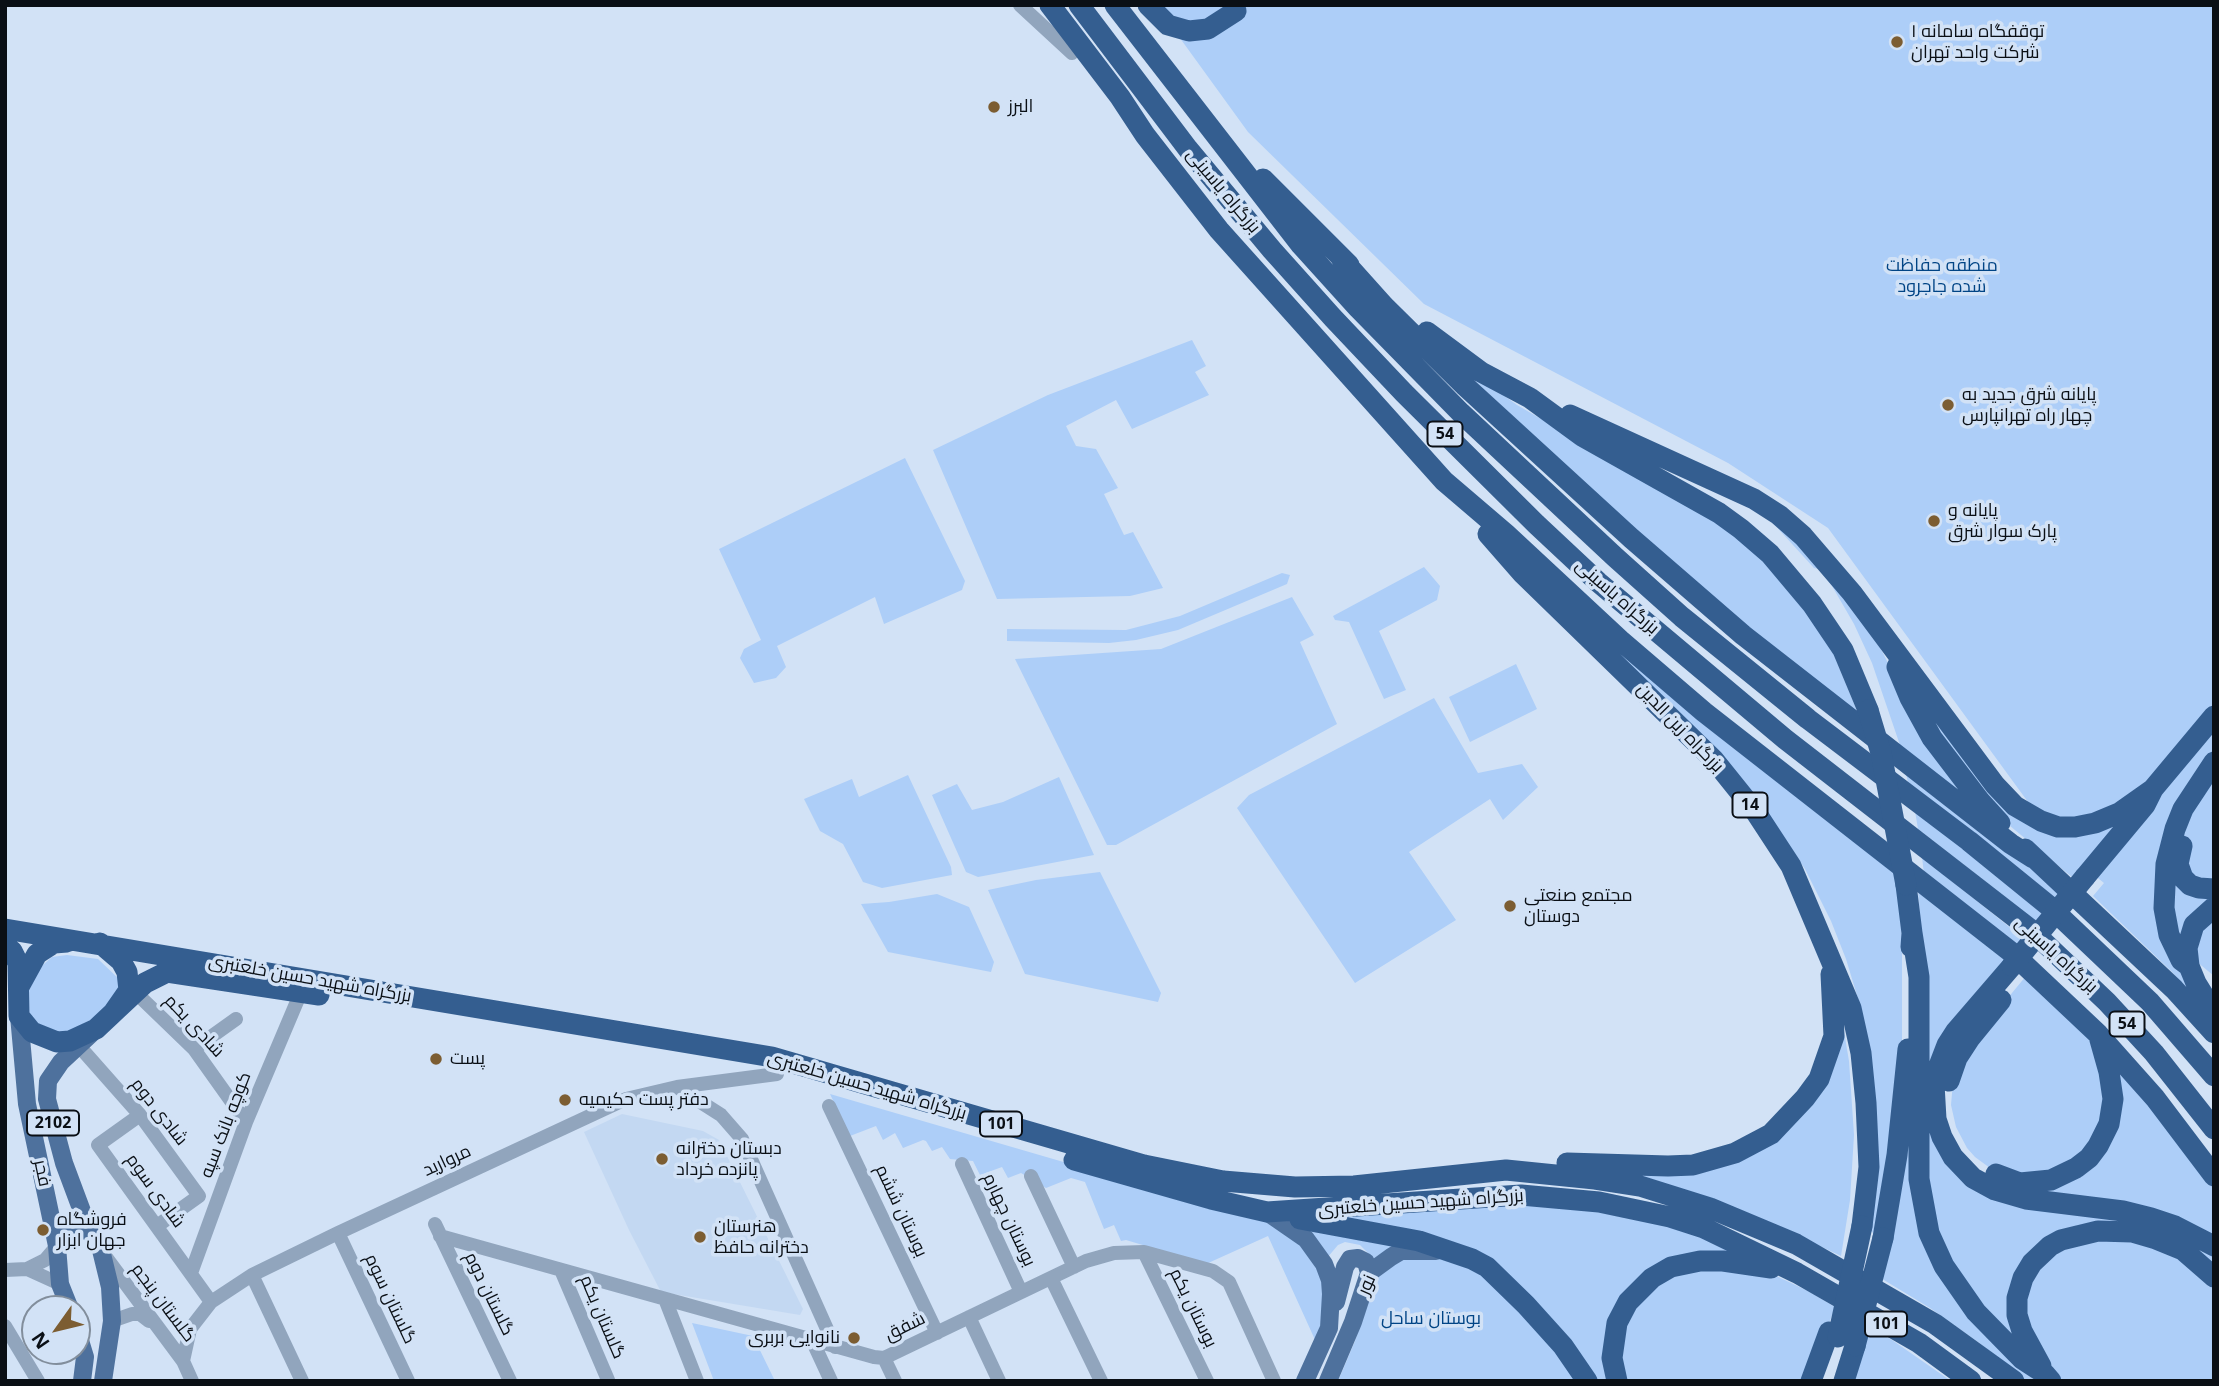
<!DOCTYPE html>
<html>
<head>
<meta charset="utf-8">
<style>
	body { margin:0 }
	#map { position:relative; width:2219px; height:1386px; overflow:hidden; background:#d2e2f6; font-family:"Open Sans",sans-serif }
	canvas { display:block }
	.frame { position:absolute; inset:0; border:7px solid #0a0f15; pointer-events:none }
	.north { position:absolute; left:21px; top:1295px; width:70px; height:70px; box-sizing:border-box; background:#d2e2f6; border:2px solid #828e9c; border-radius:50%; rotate:236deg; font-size:19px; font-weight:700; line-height:28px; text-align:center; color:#0a0f15 }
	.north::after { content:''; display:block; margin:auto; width:24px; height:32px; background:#7c5d32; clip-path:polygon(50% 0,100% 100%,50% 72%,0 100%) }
</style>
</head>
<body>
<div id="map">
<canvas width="2219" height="1386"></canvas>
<div class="frame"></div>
<div class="north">N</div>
</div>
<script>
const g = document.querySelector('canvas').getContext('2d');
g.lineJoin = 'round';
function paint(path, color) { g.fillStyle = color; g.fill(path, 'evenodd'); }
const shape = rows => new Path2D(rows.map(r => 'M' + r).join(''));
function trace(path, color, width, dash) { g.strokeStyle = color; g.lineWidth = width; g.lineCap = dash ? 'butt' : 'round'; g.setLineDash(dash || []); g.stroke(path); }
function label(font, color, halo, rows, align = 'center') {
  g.font = font + ' "Open Sans",Cairo,sans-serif'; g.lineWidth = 7; g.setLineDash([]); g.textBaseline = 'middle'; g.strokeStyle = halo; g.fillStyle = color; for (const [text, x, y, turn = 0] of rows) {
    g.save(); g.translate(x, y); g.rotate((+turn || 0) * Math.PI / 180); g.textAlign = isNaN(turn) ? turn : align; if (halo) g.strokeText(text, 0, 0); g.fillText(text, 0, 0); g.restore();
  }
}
const built = shape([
	[622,1114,703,1131,719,1140,803,1309,800,1315,661,1292,629,1230,584,1132]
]);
const green = shape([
	[1156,5,2214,5,2214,976,2184,951,2214,1018,2171,971,2093,896,2104,883,2088,870,2078,882,2004,821,1918,703,2047,828,1828,528,1728,463,1424,304,1248,132],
	[1192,340,1206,366,1195,372,1209,395,1132,429,1116,400,1066,426,1076,446,1096,449,1118,488,1104,494,1124,535,1133,532,1163,588,1130,596,997,599,933,450,1048,395],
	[1445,353,1517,405,1709,516,1760,557,1798,597,1832,650,1862,723,1692,583],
	[905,458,965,581,962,590,884,624,875,597,777,646,786,667,776,678,754,683,740,658,744,649,761,640,719,549],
	[1729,491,1780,521,1802,539,1829,570,1873,633,1911,709,1938,754,1978,806,2010,838,1902,751,1872,663,1854,624,1832,586,1819,569,1814,568,1772,522],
	[1519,558,1897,873,1902,939,1902,1048,1879,1236,1868,1230,1859,1002,1846,959,1831,921,1805,869,1755,794],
	[1424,567,1440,586,1437,600,1379,631,1406,690,1384,699,1349,622,1335,620,1333,616],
	[1282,573,1290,575,1287,584,1178,630,1136,640,1109,643,1007,641,1007,629,1126,630,1180,616],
	[1292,597,1314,635,1300,642,1337,724,1116,845,1107,845,1015,659,1161,649],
	[1516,664,1537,709,1470,742,1449,697],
	[1434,698,1478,773,1522,764,1538,787,1503,820,1490,799,1409,852,1456,920,1355,983,1237,808,1249,795],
	[1904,765,2064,891,2055,901,1909,787],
	[908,775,951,867,952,875,882,888,863,882,843,844,820,831,804,799,852,779,859,797],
	[1059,777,1094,855,978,877,966,872,932,795,957,784,972,810,1003,802],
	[1915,811,2044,913,2037,922,1918,829],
	[1922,857,2023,938,2015,948,1924,874],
	[1100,872,1161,993,1158,1002,1025,974,988,890,1036,880],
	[1918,890,2009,962,1930,1077,1954,1167,2113,1215,2214,1252,2214,1270,2201,1258,2080,1230,2021,1274,2028,1353,1996,1322,1944,1252,1928,1193,1925,993],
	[937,894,969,907,994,962,991,972,888,952,861,904,889,902],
	[67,955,98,959,119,979,122,991,85,1028,63,1034,40,1032,27,1008,29,977,52,957],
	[2026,976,2084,1031,2094,1047,2109,1089,2090,1151,2036,1178,1990,1168,1975,1157,1967,1148,1956,1127,1951,1105,1953,1082,1974,1039],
	[1841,1014,1849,1061,1854,1135,1850,1200,1841,1256,1764,1220,1586,1167,1655,1172,1796,1119],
	[2106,1051,2187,1150,2214,1187,2214,1241,2012,1185,2031,1186,2106,1144],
	[830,1094,1273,1223,1316,1257,1328,1304,1316,1342,1268,1236,1206,1264,1126,1240,1121,1241,1114,1225,1104,1229,1085,1182,1071,1178,1046,1188,1021,1173,1008,1178,1002,1167,980,1175,973,1161,950,1159,942,1147,932,1151,926,1141,923,1140,903,1148,895,1133,883,1140,876,1126,850,1136],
	[1907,1128,1920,1219,2019,1365,2035,1381,2026,1381,1978,1342,1930,1308,1879,1277],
	[1479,1205,1570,1206,1680,1229,1773,1266,1705,1257,1625,1300,1612,1381,1592,1381,1501,1275,1336,1216],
	[1311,1225,1424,1246,1372,1264,1370,1255,1360,1245,1345,1242,1338,1245,1327,1258,1309,1234],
	[2089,1236,2165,1247,2214,1285,2214,1381,2061,1381,2043,1360,2022,1318,2035,1266],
	[1433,1255,1482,1269,1582,1381,1338,1381,1355,1341,1378,1274,1398,1257],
	[1683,1267,1772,1274,1808,1291,1835,1307,1808,1381,1620,1381,1618,1370,1630,1306],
	[692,1323,753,1336,775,1381,714,1381],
	[1867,1326,1892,1340,1951,1381,1849,1381]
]);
const minor = shape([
	[1020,5,1072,53],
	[135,992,194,1049,246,1122],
	[79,1046,140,1115,199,1196,157,1226],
	[194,1049,236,1019],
	[677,1087,721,1115,742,1139,835,1347],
	[829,1106,937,1333],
	[140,1115,98,1145,211,1302],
	[962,1164,1021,1292],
	[1031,1176,1074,1267],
	[435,1224,510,1381],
	[338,1233,408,1381],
	[440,1236,874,1357,884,1358,1086,1261,1114,1253,1144,1252,1213,1271,1229,1282,1274,1381],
	[1144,1252,1207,1381],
	[105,1256,183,1361,192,1381],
	[27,1269,45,1260,57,1246],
	[5,1270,27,1269,60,1284],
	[561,1270,608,1380],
	[191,1273,246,1122,301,992],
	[252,1275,302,1381],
	[1051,1278,1101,1381],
	[665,1299,697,1381],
	[969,1317,999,1381],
	[112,1321,132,1314,140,1314,149,1321],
	[5,1326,38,1381],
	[812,1340,831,1381],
	[884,1358,895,1381],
	[183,1361,190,1329,211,1302,252,1275,338,1233,626,1099,677,1087,777,1074]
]);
const major = shape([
	[19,1016,27,1104,57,1246,60,1284,70,1309],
	[91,1034,61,1062,48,1081,47,1099,64,1163,89,1230,101,1250,110,1287,112,1321,103,1381],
	[1267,1212,1306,1239,1324,1264,1330,1280,1331,1294,1329,1328,1305,1381],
	[57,1246,68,1235,77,1231,89,1230],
	[1336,1302,1345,1267,1350,1259,1358,1258,1366,1262,1369,1273],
	[77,1331,85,1357,82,1381],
	[1328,1381,1353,1322,1369,1273,1391,1257,1401,1251,1436,1251]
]);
const highway = shape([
	[1050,5,1120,97,1145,135,1219,230,1444,481,1506,534,1620,640,1704,712,2011,952,2098,1034,2155,1098,2214,1176],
	[1079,5,1188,149,1272,250,1333,318,1404,393,1536,524,1598,582,1785,739,2030,929,2107,1002,2154,1053,2214,1129],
	[1115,5,1301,245,1358,308,1461,413,1615,557,1682,617,1808,719,1969,841,2049,906,2150,1002,2214,1076],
	[1148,5,1168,25,1189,31,1208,29,1236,11],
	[1263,179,1349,265],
	[1341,258,1384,306,1465,386,1631,538,1743,635,2011,844,2033,858],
	[1427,332,1481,372,1530,398,1582,436,1719,513,1741,529,1770,554,1812,604,1843,650,1868,710],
	[1570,415,1754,499,1779,515,1803,536,1852,593,1995,785,2015,806,2041,821,2058,827,2075,827,2095,823,2119,813,2153,789],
	[1488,534,1523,574,1714,760,1755,811,1791,866,1851,1008,1861,1053,1866,1103,1869,1167,1862,1226],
	[1897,667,1910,698,1932,738,1980,801,2000,823],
	[2182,846,2178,864,2183,878,2190,885,2199,888,2214,889],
	[2025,849,2174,989,2214,1033],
	[2085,877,2145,805,2153,789,2214,716],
	[1906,885,1912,933,1911,947],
	[2214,907,2194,925,2187,948,2189,966,2196,983,2214,1012],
	[5,929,772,1057,1144,1165,1223,1181,1295,1187,1354,1186,1506,1170,1595,1179,1640,1186,1710,1208,1796,1244,1935,1324,2014,1381],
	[1912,933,1919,977,1919,1179,1929,1233,1944,1266,1976,1312,2022,1359,2045,1374,2051,1381],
	[5,946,12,951,18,963,19,1016,32,1032,57,1042,70,1041,96,1029,113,1013,129,990,127,972,121,961,100,943],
	[2012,966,1956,1031,1947,1045,1937,1071,1934,1084,1936,1119,1942,1137,1953,1157,1973,1178,1995,1190,2026,1199,2123,1211,2151,1218,2175,1226,2214,1246],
	[2189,966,2181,960,2169,935,2164,908,2166,864,2175,829,2183,809,2214,762],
	[20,985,37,954,54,943,67,942],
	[113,1013,145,983,167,972,319,995],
	[1949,1081,1957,1058,1970,1038,2001,1000],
	[1074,1160,1211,1199,1267,1212,1521,1195,1599,1202,1670,1217,1704,1228,1797,1273,1919,1343,1971,1381],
	[1567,1163,1668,1166,1693,1165,1735,1153,1771,1134,1805,1098,1819,1079,1834,1036,1831,974],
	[1996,1174,2020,1183,2051,1180,2076,1168,2089,1158,2098,1146,2109,1124,2113,1099,2109,1072,2100,1040],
	[1300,1219,1419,1241,1472,1259,1487,1267,1526,1305,1563,1346,1587,1381],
	[1883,1238,1897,1155,1908,1049],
	[2041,1366,2022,1331,2017,1315,2017,1298,2023,1278,2032,1263,2050,1246,2061,1240,2098,1231,2132,1232,2156,1239,2183,1250,2214,1277],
	[1617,1381,1612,1358,1617,1323,1628,1302,1652,1278,1671,1267,1700,1261,1723,1261,1771,1268],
	[1811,1381,1829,1332],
	[1844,1381,1855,1346]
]);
const highwayBridge = shape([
	[1868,710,1881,753,1906,885],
	[2012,966,2085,877],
	[1838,1337,1862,1226],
	[1855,1346,1883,1238]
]);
const markers = [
	[1897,42,7,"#7c5d32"],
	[994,107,7,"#7c5d32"],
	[1948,405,7,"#7c5d32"],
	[1934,521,7,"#7c5d32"],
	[1510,906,7,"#7c5d32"],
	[436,1059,7,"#7c5d32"],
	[565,1100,7,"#7c5d32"],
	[662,1159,7,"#7c5d32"],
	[43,1230,7,"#7c5d32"],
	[700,1237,7,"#7c5d32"],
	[854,1338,7,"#7c5d32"]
];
const shields = [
	[1445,434,35],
	[1750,805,35],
	[2127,1024,35],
	[53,1123,52],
	[1001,1124,42],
	[1886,1324,42]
];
const shieldNames = [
	["54",1445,434],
	["14",1750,805],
	["54",2127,1024],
	["2102",53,1123],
	["101",1001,1124],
	["101",1886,1324]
];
const poiNames = [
	["توقفگاه سامانه ۱",1911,32],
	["شرکت واحد تهران",1911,53],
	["البرز",1008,107],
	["پایانه شرق جدید به",1962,395],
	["چهار راه تهرانپارس",1962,416],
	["پایانه و",1948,511],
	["پارک‌ سوار شرق",1948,532],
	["مجتمع صنعتی",1524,896],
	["دوستان",1524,917],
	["پست",450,1059],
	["دفتر پست حکیمیه",579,1100],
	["دبستان دخترانه",676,1149],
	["پانزده خرداد",676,1170],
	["فروشگاه",57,1220],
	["جهان ابزار",57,1241],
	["هنرستان",714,1227],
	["دخترانه حافظ",714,1248],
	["نانوایی بربری",840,1338,"right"]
];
const streetNames = [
	["بزرگراه یاسینی",1223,191,50],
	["بزرگراه یاسینی",1617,597,41],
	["بزرگراه زین الدین",1680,728,46],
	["بزرگراه یاسینی",2056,955,42],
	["بزرگراه شهید حسین خلعتبری",310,979,10],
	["شادی یکم",194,1026,47],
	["بزرگراه شهید حسین خلعتبری",867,1086,16],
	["شادی دوم",159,1112,52],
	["کوچه بانک سپه",226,1125,-69],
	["مروارید",447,1161,-25],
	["فجر",42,1173,78],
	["شادی سوم",155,1191,54],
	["بزرگراه شهید حسین خلعتبری",1421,1203,-4],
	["بوستان ششم",901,1211,65],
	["بوستان چهارم",1009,1220,65],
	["نور",1367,1285,-66],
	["گلستان دوم",489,1294,64],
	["گلستان سوم",390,1299,65],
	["گلستان پنجم",163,1303,53],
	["بوستان یکم",1193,1308,64],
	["گلستان یکم",602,1317,67],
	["شفق",905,1327,-26]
];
const parkNames = [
	["منطقه حفاظت",1942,266],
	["شده جاجرود",1942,287],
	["بوستان ساحل",1431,1319]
];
paint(built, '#c3d8f2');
paint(green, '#adcef8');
trace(minor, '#91a5bd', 14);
trace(major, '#4e719d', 18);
trace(highway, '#345e90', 21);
trace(highwayBridge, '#345e90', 21);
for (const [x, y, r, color] of markers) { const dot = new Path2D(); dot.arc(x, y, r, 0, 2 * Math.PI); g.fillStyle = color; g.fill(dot); trace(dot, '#d2e2f6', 2.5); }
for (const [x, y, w] of shields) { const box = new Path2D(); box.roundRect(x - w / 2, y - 12.5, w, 25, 5); g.fillStyle = '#d2e2f6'; g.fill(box); trace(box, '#0a0f15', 2); }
label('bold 16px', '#0a0f15', null, shieldNames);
label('18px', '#0a0f15', '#d2e2f6', poiNames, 'left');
label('18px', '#0a0f15', '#d2e2f6', streetNames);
label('18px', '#004485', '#d2e2f6', parkNames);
</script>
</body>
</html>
